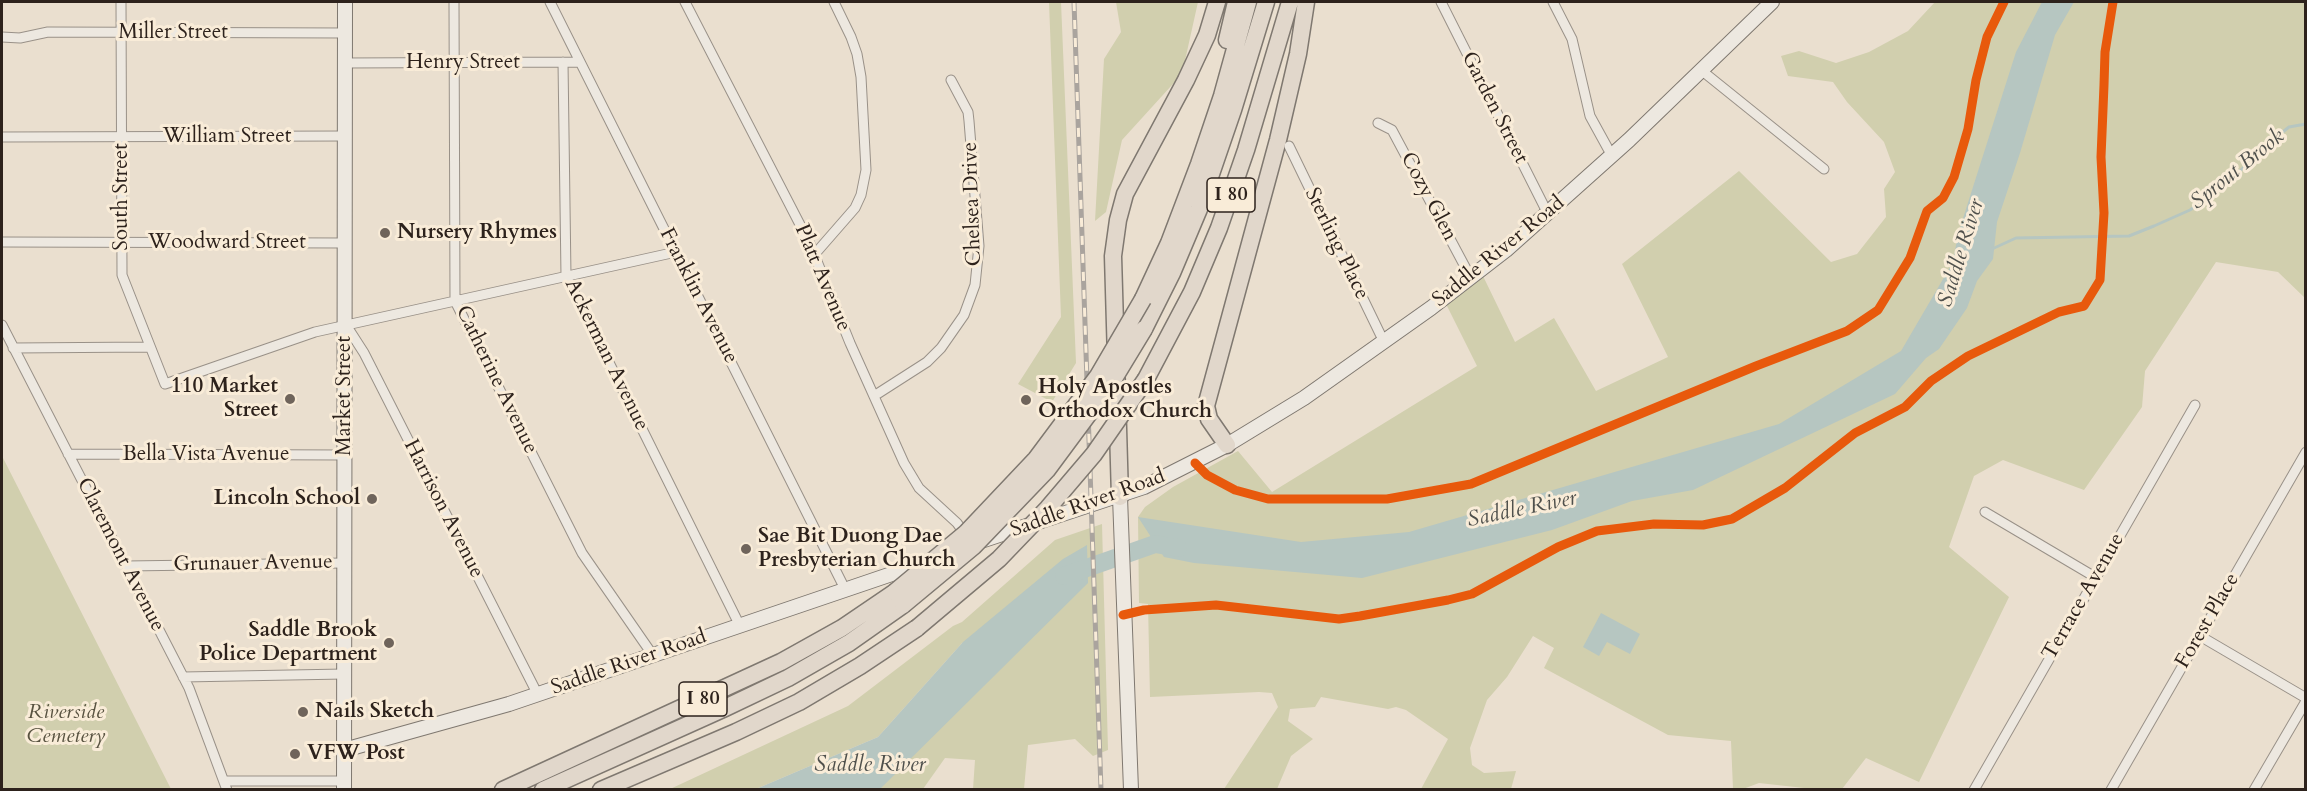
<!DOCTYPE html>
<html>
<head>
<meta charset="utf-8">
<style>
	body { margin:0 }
	#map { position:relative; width:2307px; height:791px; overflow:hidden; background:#eadfcf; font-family:Cardo,serif }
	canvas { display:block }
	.frame { position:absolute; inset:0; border:3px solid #2d221c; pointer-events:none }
</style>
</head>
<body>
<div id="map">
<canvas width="2307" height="791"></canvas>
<div class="frame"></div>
</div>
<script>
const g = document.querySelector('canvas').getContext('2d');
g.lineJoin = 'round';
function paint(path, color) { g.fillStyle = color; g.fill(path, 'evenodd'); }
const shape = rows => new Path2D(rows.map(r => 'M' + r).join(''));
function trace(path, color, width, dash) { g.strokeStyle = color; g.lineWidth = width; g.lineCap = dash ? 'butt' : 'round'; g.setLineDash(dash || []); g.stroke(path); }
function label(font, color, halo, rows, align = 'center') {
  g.font = font + ' Cardo,serif'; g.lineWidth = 6; g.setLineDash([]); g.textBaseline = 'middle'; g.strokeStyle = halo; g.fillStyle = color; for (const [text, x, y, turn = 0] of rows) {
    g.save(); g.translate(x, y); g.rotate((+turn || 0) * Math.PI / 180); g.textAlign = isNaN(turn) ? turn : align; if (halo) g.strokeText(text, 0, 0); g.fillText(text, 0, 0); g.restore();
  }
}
const green = shape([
	[1049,2,1061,2,1076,363,1052,402,1018,384,1061,317],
	[1116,2,1198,2,1182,74,1122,140,1106,212,1095,221,1104,59,1121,32],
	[1935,2,2305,2,2305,298,2278,272,2216,262,2145,371,2142,407,2084,490,2003,460,1974,476,1949,547,2009,597,1919,782,1866,758,1842,789,1813,789,1759,783,1743,789,1733,789,1731,741,1668,735,1544,668,1554,648,1533,636,1507,677,1487,700,1470,748,1472,765,1484,773,1516,771,1511,789,1421,789,1448,739,1406,710,1396,707,1388,709,1321,697,1315,707,1290,709,1288,721,1313,739,1291,756,1277,789,1224,789,1278,707,1272,693,1259,692,1150,697,1148,604,1139,603,1138,517,1145,507,1173,487,1238,451,1272,492,1477,366,1446,304,1483,276,1515,342,1554,318,1596,391,1668,357,1622,264,1739,171,1831,262,1857,254,1886,217,1884,189,1895,172,1884,142,1847,102,1833,82,1788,76,1781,56,1799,51,1836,63,1869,52,1908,31],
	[2,456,171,789,2,789],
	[1102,524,1108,750,1093,756,1075,739,1028,745,1024,789,973,789,975,760,945,758,923,789,880,789,963,642,878,737,756,789,668,790,848,706,953,626,962,622,1055,540]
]);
const water = shape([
	[2042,2,2074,2,2055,35,2020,153,1997,222,1993,259,1977,281,1967,308,1939,349,1926,358,1895,394,1693,490,1632,501,1552,530,1362,578,1194,563,1164,557,1138,517,1301,542,1409,532,1779,424,1901,351,1953,262,1958,234,2016,52],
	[1087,545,1088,583,880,789,756,789,878,737,963,642,1063,559],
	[1601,613,1640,634,1630,654,1607,642,1599,656,1583,647]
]);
const stream = shape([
	[1992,249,2016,238,2129,236,2154,226,2190,210,2222,189,2264,147,2289,127,2306,124]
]);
const river = shape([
	[1064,576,1155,544,1178,548]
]);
const street = shape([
	[121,2,122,275,165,384,315,332,676,252],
	[454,2,455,301,582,553,652,654],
	[550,2,846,591],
	[685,2,810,244,850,343,904,463,919,488,957,523,967,537],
	[1441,2,1548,214],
	[1553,2,1572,39,1590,116,1612,156],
	[2,37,20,38,48,32,345,33],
	[563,62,566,276,740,626],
	[345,63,580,62],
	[1701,70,1824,169],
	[1378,123,1392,130,1471,278],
	[2,137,345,136],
	[1289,146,1384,342],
	[2,242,345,243],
	[814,255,855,208,861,195,866,170,861,77,857,54,851,37,834,2],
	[2,325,189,688,227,790],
	[346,325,364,353,538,695],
	[13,348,150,347],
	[874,396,927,362,941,348,964,315,975,285,979,246,969,121,968,112,951,80],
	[68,454,344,455],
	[1985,512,2095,577],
	[126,566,344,563],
	[2200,636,2306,698],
	[183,677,344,674],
	[225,781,344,781],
	[1974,790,2195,405],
	[2111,790,2306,452],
	[2254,790,2306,701]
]);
const secondary = shape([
	[1120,497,1131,790],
	[978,542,1144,487,1227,445,1304,398,1431,308,1506,250,1629,140,1772,2],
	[344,750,509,704,927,562],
	[344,790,345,2]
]);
const highway = shape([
	[1227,40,1236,2],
	[1143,299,1169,243,1199,164,1222,96,1248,2],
	[1144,329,1172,273,1199,209,1233,110,1266,2],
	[1146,379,1192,292,1219,228,1246,150,1290,2],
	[1227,445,1209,419,1206,406,1278,140,1298,54,1306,2],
	[1120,497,1113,256,1118,220,1125,194,1186,80,1207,35,1217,2],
	[503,790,781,662,842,628,895,592],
	[543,790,725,708,788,678,849,643,903,605],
	[601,790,736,732,799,702,860,666,917,628]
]);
const rail = shape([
	[1074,2,1101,790]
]);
const highwayBridge = shape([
	[895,592,966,533,1036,459,1098,376,1143,299],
	[903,605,974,546,1047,470,1110,385,1144,329],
	[917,628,999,559,1048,508,1094,454,1146,379]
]);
const cycleway = shape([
	[1195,463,1207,475,1235,490,1268,499,1387,499,1471,484,1756,366,1847,331,1878,310,1910,258,1927,211,1943,198,1954,177,1968,129,1976,80,1987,37,2004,2],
	[1123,615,1144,610,1216,605,1339,619,1360,616,1448,600,1472,594,1558,547,1597,531,1654,524,1703,525,1732,519,1785,488,1855,433,1905,407,1931,381,1968,356,2059,312,2084,306,2100,280,2104,213,2101,157,2104,85,2105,52,2113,2]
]);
const markers = [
	[385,233,6,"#6f645b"],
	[290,399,6,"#6f645b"],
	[1026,400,6,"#6f645b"],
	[372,499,6,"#6f645b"],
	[746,549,6,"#6f645b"],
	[389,643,6,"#6f645b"],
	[303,712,6,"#6f645b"],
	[295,754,6,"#6f645b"]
];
const shields = [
	[1231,195,48],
	[703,699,48]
];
const shieldNames = [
	["I 80",1231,195],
	["I 80",703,699]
];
const streetNames = [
	["Miller Street",173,33],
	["Henry Street",463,63],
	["Garden Street",1494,108,63],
	["William Street",227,137],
	["South Street",122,197,-90],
	["Cozy Glen",1428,197,62],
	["Chelsea Drive",973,204,-92],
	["Woodward Street",227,243],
	["Sterling Place",1336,244,64],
	["Saddle River Road",1499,252,-39],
	["Platt Avenue",822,278,67],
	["Franklin Avenue",698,296,63],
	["Ackerman Avenue",606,355,64],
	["Catherine Avenue",496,380,64],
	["Market Street",345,396,-90],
	["Bella Vista Avenue",206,455],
	["Saddle River Road",1088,504,-20],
	["Harrison Avenue",443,509,63],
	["Claremont Avenue",120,555,63],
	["Grunauer Avenue",253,564,-1],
	["Terrace Avenue",2084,597,-60],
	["Forest Place",2208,621,-60],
	["Saddle River Road",629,663,-19]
];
const poiNames = [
	["Nursery Rhymes",397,233],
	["110 Market",278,387,"right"],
	["Street",278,411,"right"],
	["Holy Apostles",1038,388],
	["Orthodox Church",1038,412],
	["Lincoln School",360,499,"right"],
	["Sae Bit Duong Dae",758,537],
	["Presbyterian Church",758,561],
	["Saddle Brook",377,631,"right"],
	["Police Department",377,655,"right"],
	["Nails Sketch",315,712],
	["VFW Post",307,754]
];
const parkNames = [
	["Riverside",66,713],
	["Cemetery",66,737]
];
const waterNames = [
	["Sprout Brook",2238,170,-39],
	["Saddle River",1962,253,-73],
	["Saddle River",1522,510,-12],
	["Saddle River",870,766]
];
paint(green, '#d1cfae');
paint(water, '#b6c6c1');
trace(stream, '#b6c6c1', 3);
trace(river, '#b6c6c1', 18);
trace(street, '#999188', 11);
trace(secondary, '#7f7870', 16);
trace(highway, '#7f7870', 19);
trace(street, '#ede8e0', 9);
trace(secondary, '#ede8e0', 14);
trace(highway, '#e1d7cb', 16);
trace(rail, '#aaa49e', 5);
trace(rail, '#f9ecd8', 3, [9]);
trace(highwayBridge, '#7f7870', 19, []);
trace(highwayBridge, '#e1d7cb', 16);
trace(cycleway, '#e8590c', 9);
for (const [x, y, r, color] of markers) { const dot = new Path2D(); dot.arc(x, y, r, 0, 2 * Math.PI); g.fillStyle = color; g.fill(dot); trace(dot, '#f9ecd8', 2); }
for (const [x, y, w] of shields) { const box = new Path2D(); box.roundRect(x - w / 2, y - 17, w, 34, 4.5); g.fillStyle = '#f9ecd8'; g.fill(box); trace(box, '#2d221c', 1.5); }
label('bold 20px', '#2d221c', null, shieldNames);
label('21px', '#2d221c', '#f9ecd8', streetNames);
label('bold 21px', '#2d221c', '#f9ecd8', poiNames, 'left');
label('italic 21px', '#585240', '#f9ecd8', parkNames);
label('italic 22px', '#4f504c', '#f9ecd8', waterNames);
</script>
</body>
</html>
